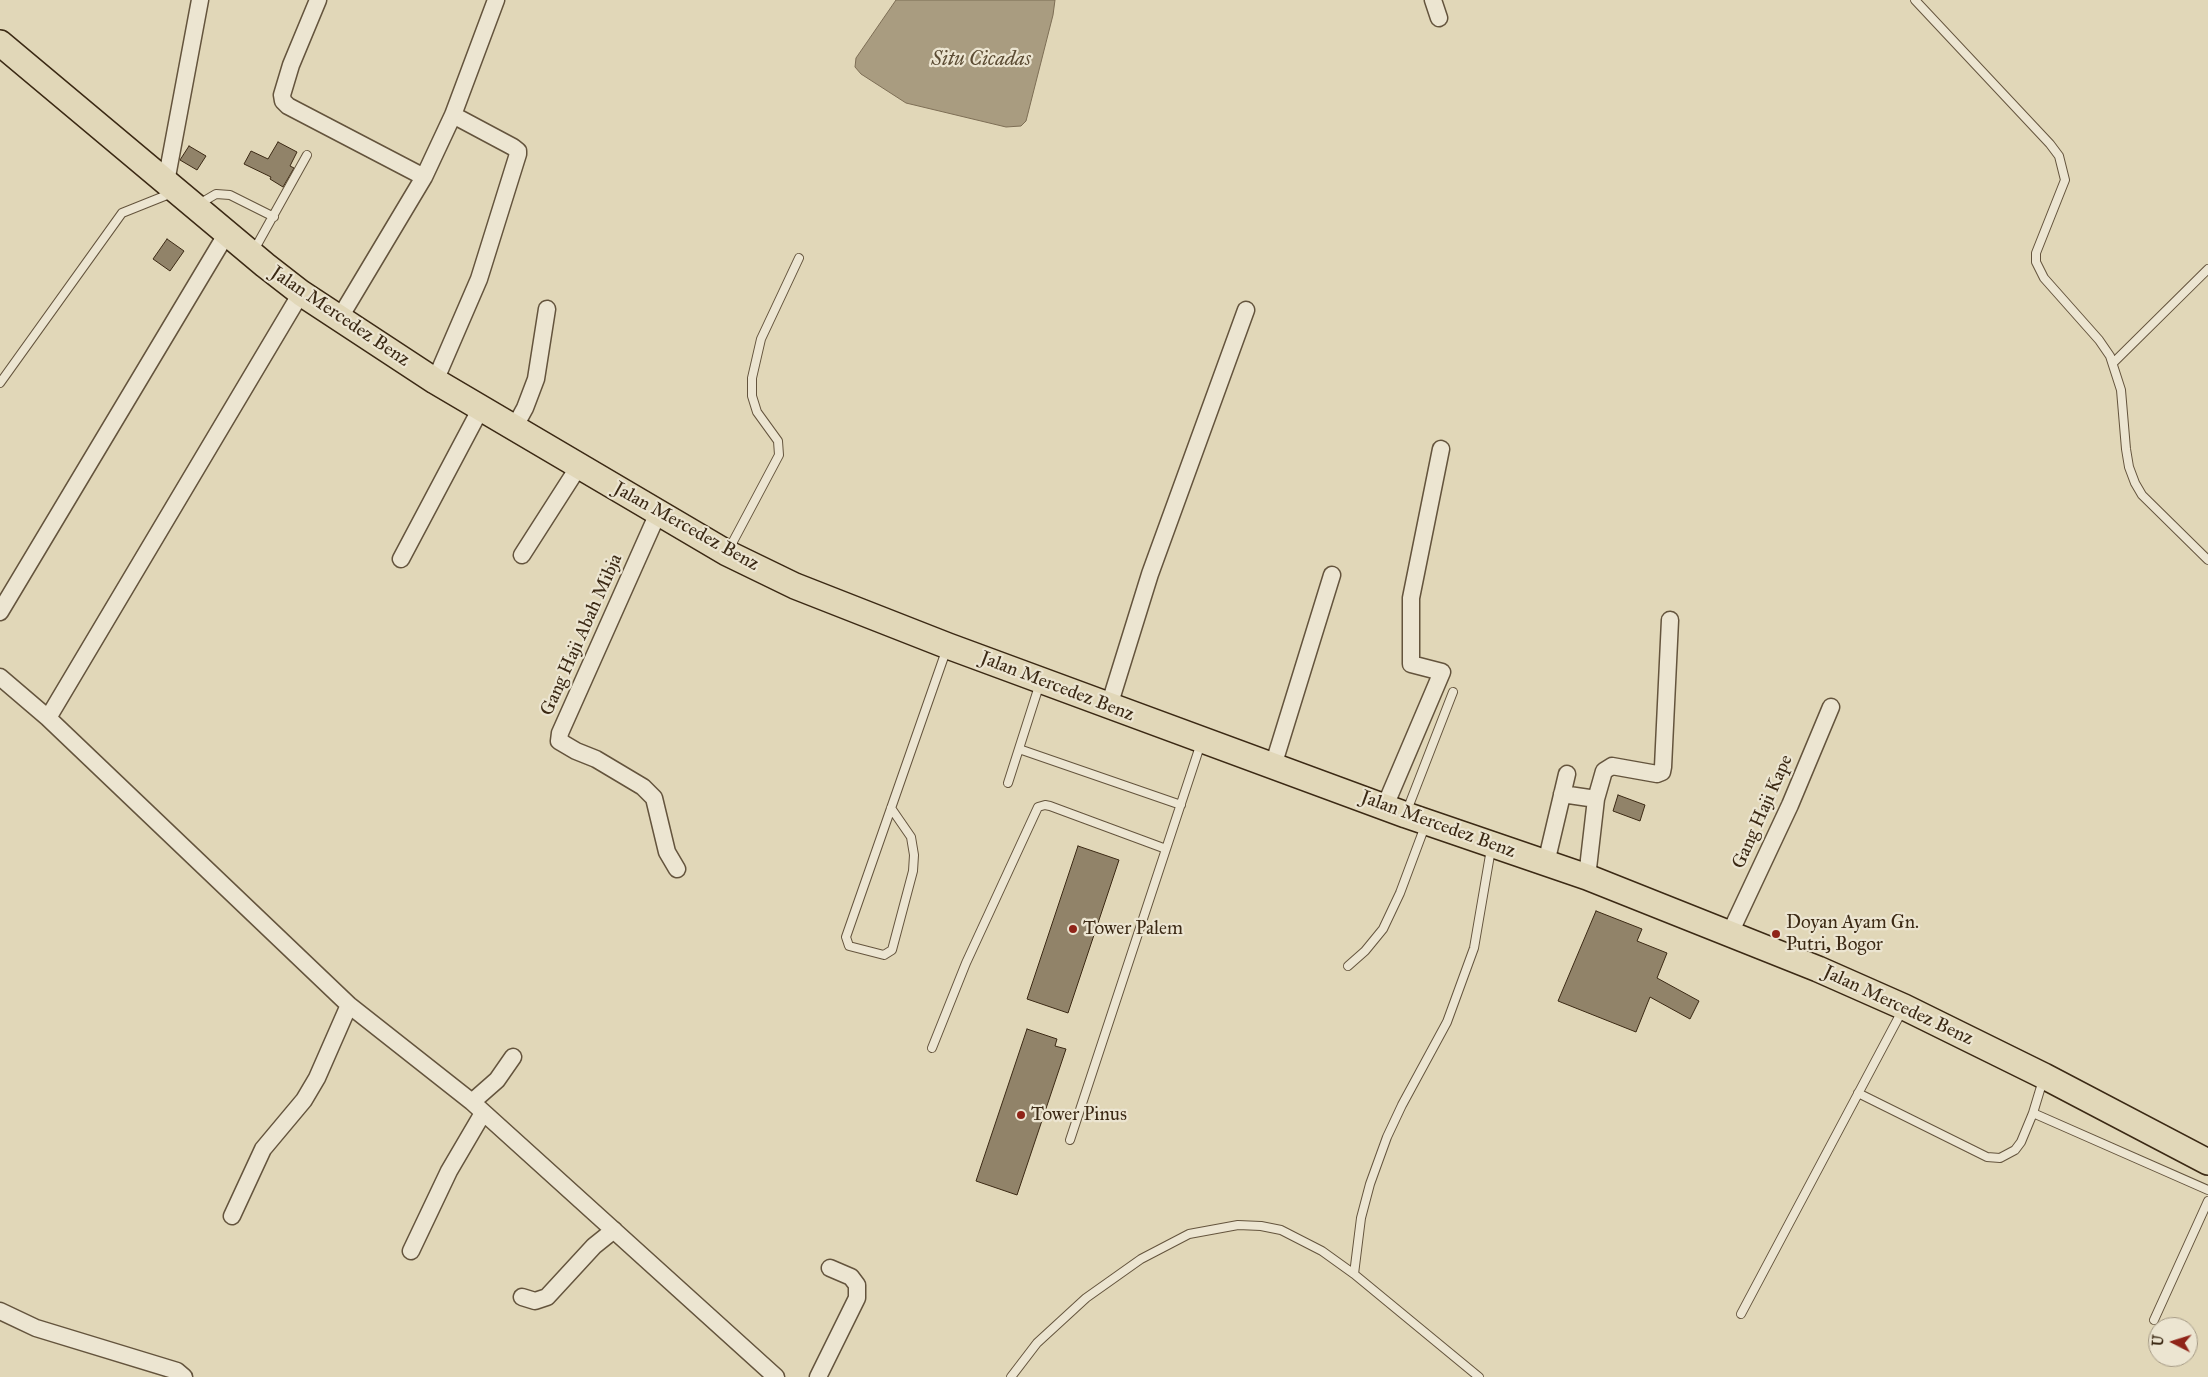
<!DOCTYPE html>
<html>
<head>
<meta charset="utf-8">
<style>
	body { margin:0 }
	#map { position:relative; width:2208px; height:1377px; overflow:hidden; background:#e1d7b8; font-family:"IM FELL Great Primer",serif }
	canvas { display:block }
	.north { position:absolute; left:2148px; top:1317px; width:50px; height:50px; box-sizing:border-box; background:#ece5d1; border:1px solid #a59a85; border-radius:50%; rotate:275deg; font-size:14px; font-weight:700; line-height:20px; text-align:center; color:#3b2914 }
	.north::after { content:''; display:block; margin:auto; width:18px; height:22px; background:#8f2418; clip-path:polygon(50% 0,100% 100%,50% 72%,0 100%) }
</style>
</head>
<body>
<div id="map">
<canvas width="2208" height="1377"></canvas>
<div class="north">U</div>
</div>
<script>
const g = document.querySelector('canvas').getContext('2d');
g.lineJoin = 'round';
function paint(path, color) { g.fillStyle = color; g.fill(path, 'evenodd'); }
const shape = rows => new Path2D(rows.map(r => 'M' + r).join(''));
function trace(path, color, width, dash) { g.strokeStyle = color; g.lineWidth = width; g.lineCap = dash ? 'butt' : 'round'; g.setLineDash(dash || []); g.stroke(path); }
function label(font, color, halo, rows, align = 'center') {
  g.font = font + ' "IM FELL Great Primer",serif'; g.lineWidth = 4.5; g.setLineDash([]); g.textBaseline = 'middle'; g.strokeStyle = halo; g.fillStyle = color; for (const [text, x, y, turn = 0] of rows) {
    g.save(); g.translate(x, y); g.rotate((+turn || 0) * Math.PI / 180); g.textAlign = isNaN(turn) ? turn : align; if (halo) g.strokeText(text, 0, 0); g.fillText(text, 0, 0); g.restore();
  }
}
const water = shape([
	[896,0,1055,0,1053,15,1026,121,1021,126,1006,127,906,103,861,74,855,67,856,58,896,0]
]);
const building = shape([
	[278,142,297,152,290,166,294,168,283,187,270,179,271,177,244,164,251,151,268,159,278,142],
	[189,146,206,156,197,170,180,160,189,146],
	[167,239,184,251,170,271,153,259,167,239],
	[1618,795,1645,805,1640,821,1613,811,1618,795],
	[1078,846,1119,860,1068,1013,1027,999,1078,846],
	[1596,911,1642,929,1637,941,1667,953,1657,978,1699,1001,1690,1019,1650,997,1636,1032,1558,1001,1596,911],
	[1027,1029,1057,1039,1055,1046,1066,1049,1017,1195,976,1181,1027,1029]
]);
const service = shape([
	[1915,0,2050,144,2059,156,2065,180,2036,253,2036,262,2044,278,2099,340,2110,356,2121,390,2126,449,2129,467,2135,483,2142,495,2208,560],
	[199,204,216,194,230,195,274,217],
	[253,252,307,155],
	[2113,363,2208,269],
	[0,383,122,213,172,193],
	[728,551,779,455,778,441,757,412,752,396,752,378,761,339,799,258],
	[1019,749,1181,805],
	[1008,783,1040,683],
	[891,808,911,837,914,855,913,871,892,950,884,955,849,946,846,937,947,648],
	[1406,813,1453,692],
	[1348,966,1365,951,1383,929,1400,893,1425,826],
	[932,1048,966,963,1038,807,1045,805,1050,806,1166,849],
	[2043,1080,2033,1113,2208,1190],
	[1858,1093,1987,1157,2000,1158,2015,1150,2021,1142,2033,1113],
	[1070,1140,1201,743],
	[1741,1314,1902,1011],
	[2154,1320,2208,1201],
	[1011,1377,1037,1343,1086,1298,1141,1259,1189,1234,1238,1225,1261,1226,1281,1230,1322,1251,1354,1274],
	[1479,1377,1354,1274,1361,1218,1370,1184,1387,1137,1402,1105,1447,1022,1474,948,1491,849]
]);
const minor = shape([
	[318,0,291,65,282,95,283,101,288,106,424,177],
	[1433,0,1439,18],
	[166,182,200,0],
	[339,319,424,177,453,115,496,0],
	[435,381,479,279,518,154,518,151,513,147,453,115],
	[514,428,525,408,536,379,547,309],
	[658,513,560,733,559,741,576,751,596,759,643,787,654,798,667,852,677,869],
	[522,555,579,466],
	[401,559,481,408],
	[0,612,227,233],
	[0,677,48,718,349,1005,472,1102,776,1377],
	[1109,706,1150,574,1246,310],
	[48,718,301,293],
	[1273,766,1332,575],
	[1562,794,1596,799],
	[1385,806,1442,672,1411,664,1411,598,1441,449],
	[1546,863,1567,774],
	[1587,877,1596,799,1604,771,1612,766,1657,774,1662,772,1663,767,1670,620],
	[1730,933,1790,805,1831,707],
	[472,1102,497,1080,513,1057],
	[232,1216,263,1149,304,1100,317,1078,349,1005],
	[411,1251,449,1171,483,1113],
	[522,1297,535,1301,547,1297,594,1246,614,1230],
	[0,1311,36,1328,177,1371,184,1377],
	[818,1377,857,1298,857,1285,851,1277,830,1268]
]);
const primary = shape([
	[0,43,265,265,301,293,435,381,727,553,795,586,948,646,1406,815,1587,877,1818,969,1904,1007,2044,1076,2208,1162]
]);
const markers = [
	[1073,929,5,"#8f2418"],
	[1776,934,5,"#8f2418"],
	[1021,1115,5,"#8f2418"]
];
const streetNames = [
	["Jalan Mercedez Benz",340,317,34],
	["Jalan Mercedez Benz",686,527,29],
	["Gang Haji Abah Mibja",582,635,-66],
	["Jalan Mercedez Benz",1057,687,21],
	["Gang Haji Kape",1763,812,-66],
	["Jalan Mercedez Benz",1438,825,20],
	["Jalan Mercedez Benz",1898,1006,25]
];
const poiNames = [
	["Doyan Ayam Gn.",1786,923],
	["Putri, Bogor",1786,945],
	["Tower Palem",1083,929],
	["Tower Pinus",1031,1115]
];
const waterNames = [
	["Situ Cicadas",981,60]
];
paint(water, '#a99c80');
trace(water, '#7d6e55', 1);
paint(building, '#918369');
trace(building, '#3b2914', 1);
trace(service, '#64543d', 10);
trace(minor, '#64543d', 19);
trace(primary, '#3b2914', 28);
trace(service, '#ece5d1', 8);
trace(minor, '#ece5d1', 16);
trace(primary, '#e1d7b8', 25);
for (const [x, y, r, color] of markers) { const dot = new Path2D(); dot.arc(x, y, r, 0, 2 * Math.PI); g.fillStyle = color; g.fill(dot); trace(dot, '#ece5d1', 2); }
label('19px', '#3b2914', '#ece5d1', streetNames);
label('19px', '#3b2914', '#ece5d1', poiNames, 'left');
label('italic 20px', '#5c4c34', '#ece5d1', waterNames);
</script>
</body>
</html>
